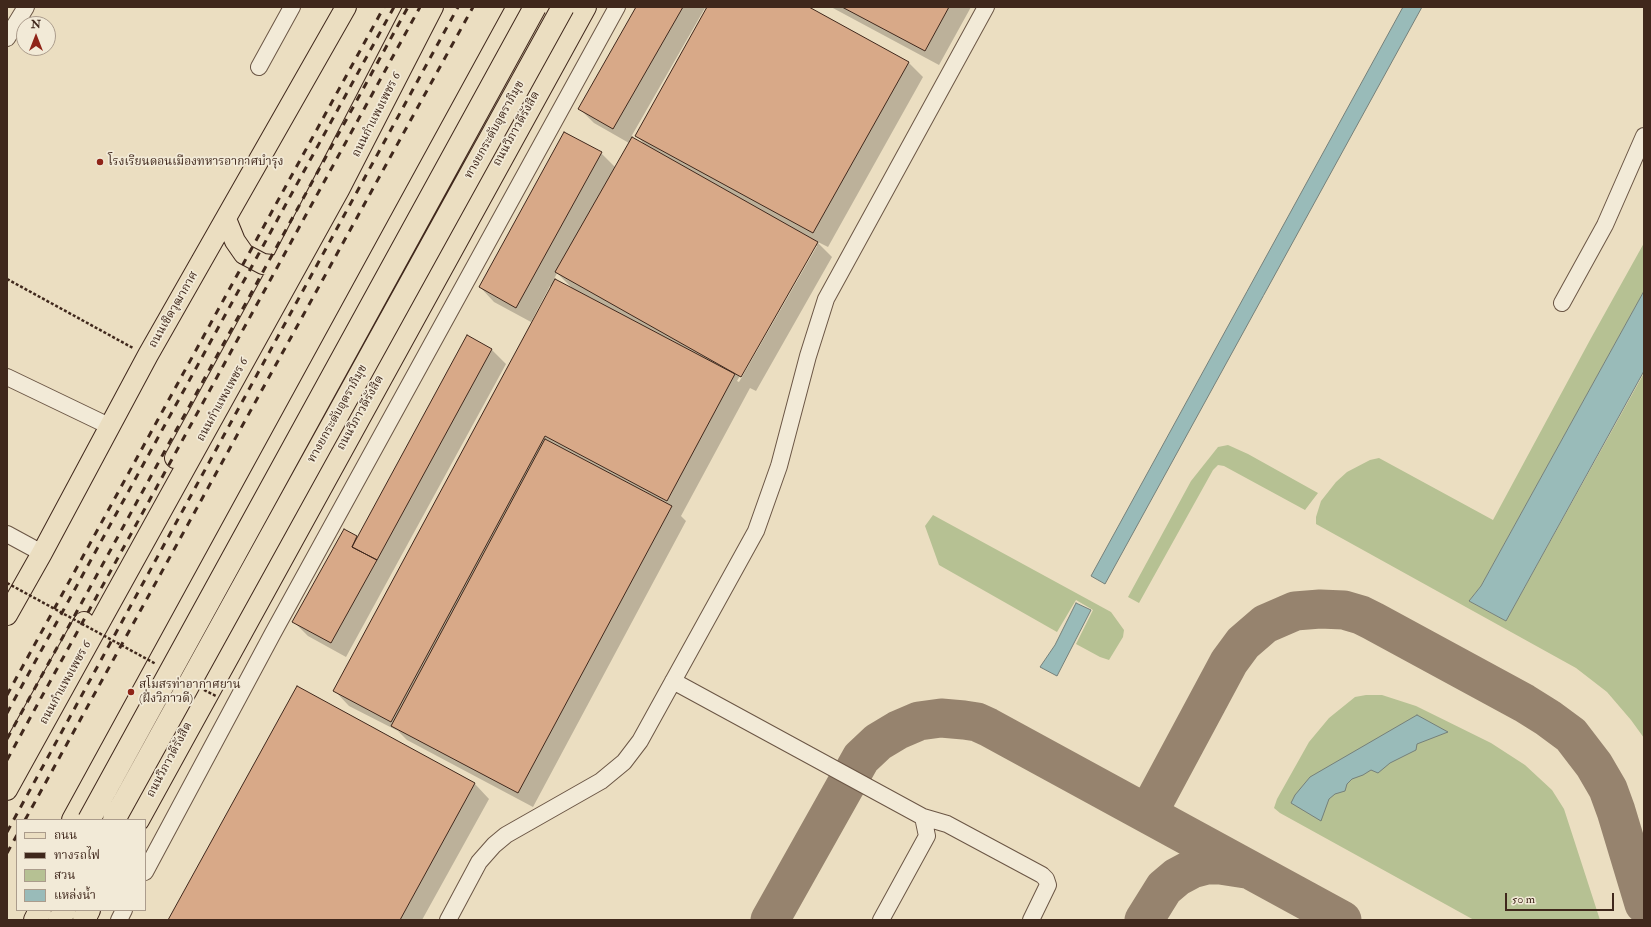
<!DOCTYPE html>
<html>
<head>
<meta charset="utf-8">
<style>
	body { margin:0 }
	#map { position:relative; width:1651px; height:927px; overflow:hidden; background:#ebdec1; font-family:"IM FELL Double Pica","Noto Serif Thai",serif }
	canvas { display:block }
	.frame { position:absolute; inset:0; border:8px solid #40281c; pointer-events:none }
	.legend { position:absolute; left:16px; top:819px; width:130px; height:92px; box-sizing:border-box; background:#f2ead7; border:1px solid #ab9c8c; margin:0; padding:5px 7px; list-style:none; font-size:12px; color:#40281c }
	.legend li { display:flex; align-items:center; gap:8px; height:20px }
	.legend b { width:20px; border:1px solid #ab9c8c }
	.north { position:absolute; left:16px; top:16px; width:40px; height:40px; box-sizing:border-box; background:#f2ead7; border:1px solid #ab9c8c; border-radius:50%; rotate:0deg; font-size:11px; font-weight:700; line-height:16px; text-align:center; color:#40281c }
	.north::after { content:''; display:block; margin:auto; width:14px; height:18px; background:#8f2418; clip-path:polygon(50% 0,100% 100%,50% 72%,0 100%) }
	.scale { position:absolute; left:1505px; top:893px; width:109px; height:18px; box-sizing:border-box; border:2px solid #40281c; border-top:0; padding-left:5px; font-size:12px; line-height:14px; white-space:nowrap; color:#40281c; -webkit-text-stroke:3px #f2ead7; paint-order:stroke }
</style>
</head>
<body>
<div id="map">
<canvas width="1651" height="927"></canvas>
<div class="frame"></div>
<ul class="legend">
<li><b style="height:5px;background:#ebdec1"></b>ถนน</li>
<li><b style="height:5px;background:#40281c"></b>ทางรถไฟ</li>
<li><b style="height:11px;background:#b6c193"></b>สวน</li>
<li><b style="height:11px;background:#99bbb9"></b>แหล่งน้ำ</li>
</ul>
<div class="north">N</div>
<div class="scale">50 m</div>
</div>
<script>
const g = document.querySelector('canvas').getContext('2d');
g.lineJoin = 'round';
function paint(path, color) { g.fillStyle = color; g.fill(path, 'evenodd'); }
const shape = rows => new Path2D(rows.map(r => 'M' + r).join(''));
function trace(path, color, width, dash) { g.strokeStyle = color; g.lineWidth = width; g.lineCap = dash ? 'butt' : 'round'; g.setLineDash(dash || []); g.stroke(path); }
function label(font, color, halo, rows, align = 'center') {
  g.font = font + ' "IM FELL Double Pica","Noto Serif Thai",serif'; g.lineWidth = 3.5; g.setLineDash([]); g.textBaseline = 'middle'; g.strokeStyle = halo; g.fillStyle = color; for (const [text, x, y, turn = 0] of rows) {
    g.save(); g.translate(x, y); g.rotate((+turn || 0) * Math.PI / 180); g.textAlign = isNaN(turn) ? turn : align; if (halo) g.strokeText(text, 0, 0); g.fillText(text, 0, 0); g.restore();
  }
}
const green = shape([
	[1644,243,1644,291,1481,586,1469,601,1506,621,1644,373,1644,738,1631,720,1607,692,1576,668,1316,524,1316,517,1321,501,1336,482,1347,472,1370,460,1379,458,1493,520,1590,340],
	[1228,445,1248,454,1318,493,1305,510,1224,466,1218,465,1213,470,1139,603,1128,597,1191,481,1218,447],
	[933,515,1111,612,1124,630,1123,637,1109,660,1100,657,1076,644,1093,610,1076,600,1057,632,939,565,925,526],
	[1366,695,1382,695,1416,706,1491,743,1525,765,1552,790,1564,809,1600,920,1474,920,1280,813,1274,808,1277,799,1309,742,1329,718,1355,697]
]);
const water = shape([
	[1403,7,1422,7,1105,584,1091,576,1403,7],
	[1644,291,1644,371,1506,621,1469,601,1481,586,1644,291],
	[1076,603,1091,610,1057,676,1040,667,1055,645,1076,603],
	[1417,715,1448,732,1417,744,1416,750,1390,763,1378,773,1371,770,1363,775,1352,779,1347,784,1345,791,1335,794,1329,799,1321,821,1291,803,1295,795,1310,777,1417,715]
]);
const shadow = shape([
	[637,7,807,7,908,62,923,77,828,247,816,241,832,257,756,391,750,388,681,516,686,521,533,807,407,740,398,731,349,706,335,691,552,287,550,286,531,322,494,302,480,287,601,153,616,168,629,143,594,123,579,108],
	[705,8,707,9,636,135,646,146,631,137],
	[815,246,817,246,739,382,737,381],
	[557,273,573,289,554,279],
	[831,7,971,7,939,65],
	[467,336,492,350,506,364,346,657,308,636,294,622,344,530,358,538],
	[297,687,475,784,489,799,422,920,169,920]
]);
const taxiway = shape([
	[1148,813,1229,662,1243,643,1265,624,1295,611,1320,609,1344,610,1361,615,1373,621,1524,703,1548,718,1571,735,1594,765,1608,789,1616,811,1644,904],
	[770,920,861,758,878,742,898,730,919,721,941,718,964,720,977,722,988,727,1342,920],
	[1144,920,1164,888,1177,877,1192,869,1207,865,1220,865,1246,869]
]);
const building = shape([
	[636,7,683,7,613,129,578,109,636,7],
	[707,7,809,7,909,62,813,233,635,136,707,7],
	[842,7,949,7,925,51,842,7],
	[564,132,602,152,516,308,479,287,564,132],
	[632,137,818,242,741,377,555,272,632,137],
	[555,279,735,374,667,501,545,436,391,722,333,691,555,279],
	[467,335,492,349,377,560,352,547,467,335],
	[545,439,672,506,518,793,391,726,545,439],
	[344,529,357,536,352,547,377,560,331,643,292,622,344,529],
	[297,686,475,783,400,920,168,920,297,686]
]);
const path = shape([
	[7,279,133,348]
]);
const minor = shape([
	[7,38,26,7],
	[259,67,292,7],
	[1562,303,1605,225,1644,136],
	[7,377,109,426],
	[7,534,42,553],
	[673,681,923,817,947,824,1042,875,1046,879,1048,885,1031,920],
	[145,872,273,633,617,7],
	[119,920,124,910],
	[448,920,479,862,494,845,506,835,601,781,624,762,640,741,756,531,779,466,808,356,826,299,986,7],
	[881,920,927,836,923,817]
]);
const major = shape([
	[226,219,235,241,244,254,263,264,280,266],
	[175,458,280,266,414,7],
	[7,615,42,553,148,355,346,7],
	[7,759,84,622],
	[7,790,339,190,433,7]
]);
const highway = shape([
	[73,820,518,7],
	[138,820,585,7],
	[35,920,40,910],
	[59,920,65,910],
	[84,920,89,910]
]);
const rail = shape([
	[7,695,384,7],
	[7,713,394,7],
	[7,739,408,7],
	[7,760,420,7],
	[25,820,473,7],
	[7,832,458,7],
	[7,853,17,835]
]);
const pathBridge = shape([
	[7,583,156,664],
	[204,690,216,696]
]);
const highwayBridge = shape([
	[89,820,535,7],
	[114,820,563,7]
]);
const markers = [
	[100,162,4,"#8f2418"],
	[131,692,4,"#8f2418"]
];
const streetNames = [
	["ถนนกำแพงเพชร 6",377,115,-63],
	["ถนนวิภาวดีรังสิต",517,129,-61],
	["ทางยกระดับอุตราภิมุข",495,130,-61],
	["ถนนเชิดวุฒากาศ",174,310,-60],
	["ถนนกำแพงเพชร 6",223,400,-61],
	["ถนนวิภาวดีรังสิต",361,413,-61],
	["ทางยกระดับอุตราภิมุข",338,414,-61],
	["ถนนกำแพงเพชร 6",66,683,-61],
	["ถนนวิภาวดีรังสิต",170,760,-62]
];
const poiNames = [
	["โรงเรียนดอนเมืองทหารอากาศบำรุง",108,162],
	["สโมสรท่าอากาศยาน",139,685],
	["(ฝั่งวิภาวดี)",139,699]
];
paint(green, '#b6c193');
paint(water, '#99bbb9');
trace(water, '#75807a', 1);
paint(shadow, '#0003');
trace(taxiway, '#96836e', 39);
paint(building, '#d8a988');
trace(building, '#40281c', 1);
trace(minor, '#6b5645', 18);
trace(major, '#40281c', 22);
trace(highway, '#40281c', 24);
trace(path, '#40281c', 2.5, [3, 2]);
trace(minor, '#f2ead7', 16);
trace(major, '#ebdec1', 20);
trace(highway, '#ebdec1', 22);
trace(rail, '#40281c', 3, [7, 7]);
trace(highwayBridge, '#40281c', 24, []);
trace(pathBridge, '#40281c', 2.5, [3, 2]);
trace(highwayBridge, '#ebdec1', 22);
for (const [x, y, r, color] of markers) { const dot = new Path2D(); dot.arc(x, y, r, 0, 2 * Math.PI); g.fillStyle = color; g.fill(dot); trace(dot, '#f2ead7', 1.5); }
label('12px', '#40281c', '#f2ead7', streetNames);
label('12px', '#40281c', '#f2ead7', poiNames, 'left');
</script>
</body>
</html>
